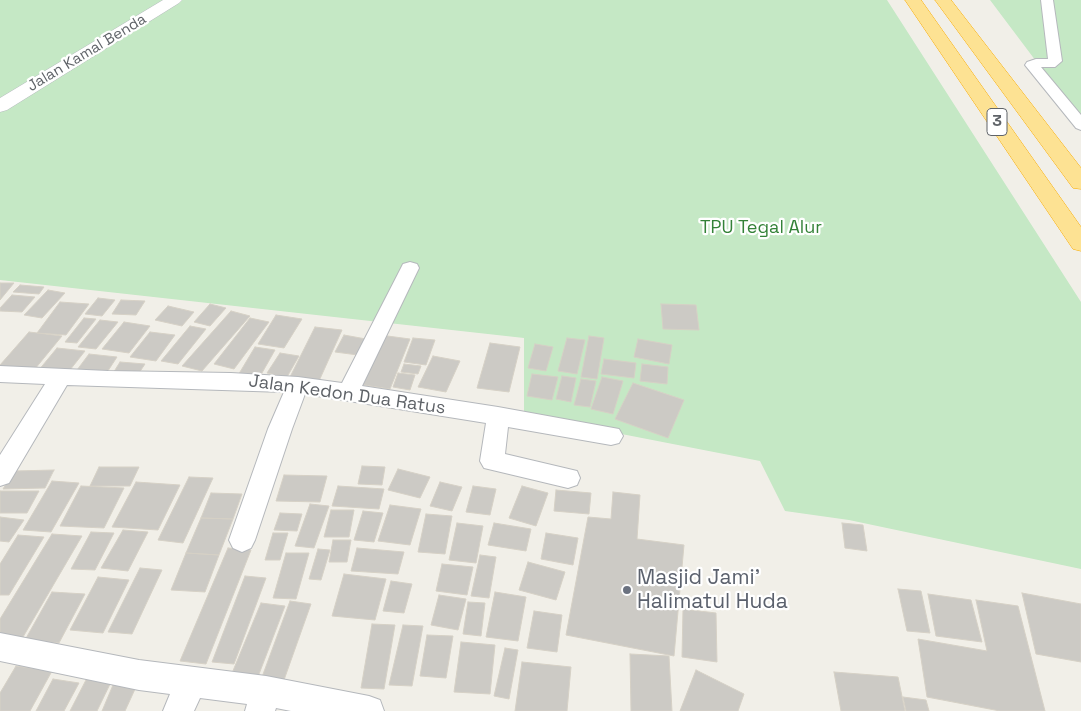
<!DOCTYPE html>
<html>
<head>
<meta charset="utf-8">
<style>
	body { margin:0 }
	canvas { display:block; background:#f1efe8 }
</style>
</head>
<body>
<canvas width="1081" height="711"></canvas>
<script>
const g = document.querySelector('canvas').getContext('2d');
g.lineJoin = 'round';
function paint(path, color) { g.fillStyle = color; g.fill(path, 'evenodd'); }
const shape = rows => new Path2D(rows.map(r => 'M' + r).join(''));
function trace(path, color, width, dash) { g.strokeStyle = color; g.lineWidth = width; g.lineCap = dash ? 'butt' : 'round'; g.setLineDash(dash || []); g.stroke(path); }
function label(font, color, halo, rows, align = 'center') {
  g.font = font + ' "Space Grotesk",sans-serif'; g.lineWidth = 4.5; g.setLineDash([]); g.textBaseline = 'middle'; g.strokeStyle = halo; g.fillStyle = color; for (const [text, x, y, turn = 0] of rows) {
    g.save(); g.translate(x, y); g.rotate((+turn || 0) * Math.PI / 180); g.textAlign = isNaN(turn) ? turn : align; if (halo) g.strokeText(text, 0, 0); g.fillText(text, 0, 0); g.restore();
  }
}
const green = shape([
	[0,0,887,0,1081,302,1081,569,849,520,785,511,760,461,524,415,524,338,0,280],
	[990,0,1081,0,1081,121]
]);
const building = shape([
	[0,283,14,283,0,300,0,283],
	[20,285,44,287,39,294,13,292,20,285],
	[48,290,65,293,42,318,24,315,48,290],
	[12,295,35,297,22,312,0,311,0,308,12,295],
	[98,298,115,300,102,316,85,314,98,298],
	[121,300,145,301,136,315,112,314,121,300],
	[60,302,89,304,66,335,37,333,60,302],
	[210,304,226,308,210,326,194,322,210,304],
	[661,304,696,305,699,330,663,329,661,304],
	[168,306,194,312,182,326,155,320,168,306],
	[231,311,250,316,202,371,182,366,231,311],
	[276,315,302,319,284,348,258,344,276,315],
	[84,318,96,319,77,343,65,342,84,318],
	[250,318,269,322,234,369,214,364,250,318],
	[100,320,118,322,96,349,78,347,100,320],
	[124,322,150,326,129,353,102,349,124,322],
	[190,326,206,329,178,364,161,361,190,326],
	[315,327,342,330,319,381,290,377,315,327],
	[29,332,62,336,30,375,0,371,0,365,29,332],
	[150,332,175,335,156,361,130,357,150,332],
	[344,335,366,339,358,355,335,352,344,335],
	[380,335,410,339,390,389,358,384,380,335],
	[589,336,604,338,597,379,581,377,589,336],
	[413,338,435,340,426,365,404,362,413,338],
	[567,338,585,340,577,374,558,371,567,338],
	[638,339,672,345,669,364,634,357,638,339],
	[490,343,520,347,509,392,477,388,490,343],
	[535,344,553,347,546,371,528,368,535,344],
	[255,347,275,350,258,380,237,377,255,347],
	[57,348,85,351,66,375,38,371,57,348],
	[280,353,299,356,287,377,267,373,280,353],
	[89,354,117,357,104,377,74,374,89,354],
	[433,356,460,361,446,392,418,387,433,356],
	[604,359,636,363,634,378,601,374,604,359],
	[120,362,145,364,135,379,110,378,120,362],
	[404,364,421,366,418,374,401,372,404,364],
	[642,364,668,367,667,384,640,381,642,364],
	[398,373,415,375,410,390,393,387,398,373],
	[532,374,558,377,552,400,527,396,532,374],
	[562,376,576,378,571,402,556,399,562,376],
	[602,377,623,381,613,414,591,409,602,377],
	[581,379,596,381,590,407,574,405,581,379],
	[633,383,684,400,668,438,615,419,633,383],
	[362,466,385,467,382,485,358,484,362,466],
	[99,467,139,467,130,486,90,486,99,467],
	[398,469,430,477,420,498,388,490,398,469],
	[54,470,45,488,3,489,14,471,54,470],
	[284,475,327,476,320,502,276,501,284,475],
	[189,477,213,478,183,543,158,540,189,477],
	[52,481,79,483,51,532,23,530,52,481],
	[136,482,180,485,158,530,112,527,136,482],
	[440,482,462,487,452,511,430,506,440,482],
	[81,486,124,488,104,528,60,526,81,486],
	[338,486,384,489,379,509,332,506,338,486],
	[473,486,496,489,490,515,466,512,473,486],
	[522,486,548,493,536,526,509,518,522,486],
	[556,490,591,493,589,514,554,511,556,490],
	[0,491,39,491,27,513,0,513,0,491],
	[613,492,640,495,637,539,684,545,674,656,566,635,588,517,611,519,613,492],
	[211,493,242,494,233,519,201,518,211,493],
	[310,504,329,506,314,548,295,546,310,504],
	[390,505,421,509,410,545,378,541,390,505],
	[331,510,354,510,349,537,324,537,331,510],
	[363,511,383,513,374,542,354,540,363,511],
	[280,513,302,514,297,531,274,530,280,513],
	[426,514,452,516,445,554,418,552,426,514],
	[0,517,24,520,9,542,0,541,0,517],
	[201,518,233,519,219,555,186,553,201,518],
	[457,523,483,526,476,563,449,560,457,523],
	[494,523,531,529,526,551,488,545,494,523],
	[842,523,863,525,867,551,845,548,842,523],
	[123,530,148,532,128,571,101,568,123,530],
	[91,532,114,533,95,570,71,569,91,532],
	[273,533,288,533,280,560,265,560,273,533],
	[546,533,578,538,573,565,541,559,546,533],
	[52,534,82,536,23,637,0,635,0,619,52,534],
	[18,535,44,537,9,595,0,595,0,564,18,535],
	[333,540,351,540,347,562,329,562,333,540],
	[228,548,251,550,206,664,180,661,228,548],
	[357,548,404,552,398,574,351,571,357,548],
	[318,549,330,550,321,580,309,579,318,549],
	[186,553,219,555,205,592,171,590,186,553],
	[286,553,309,553,296,599,273,598,286,553],
	[480,555,496,557,489,598,471,596,480,555],
	[528,562,565,572,556,600,519,590,528,562],
	[442,564,473,567,467,595,436,591,442,564],
	[140,568,162,570,132,634,108,632,140,568],
	[344,574,386,579,375,620,332,616,344,574],
	[245,576,266,578,234,664,212,662,245,576],
	[98,577,129,580,103,633,70,630,98,577],
	[391,581,412,584,404,613,383,611,391,581],
	[898,589,921,591,930,633,907,631,898,589],
	[52,592,85,594,59,643,25,640,52,592],
	[495,592,526,597,518,641,486,637,495,592],
	[1022,593,1081,604,1081,662,1036,654,1022,593],
	[928,594,971,600,982,642,936,636,928,594],
	[439,595,466,599,458,630,431,625,439,595],
	[976,600,1018,606,1045,711,1000,711,927,697,918,639,987,651,976,600],
	[290,601,311,604,284,680,262,677,290,601],
	[468,602,485,603,481,636,463,634,468,602],
	[261,603,285,606,256,682,230,678,261,603],
	[683,609,716,613,717,662,682,657,683,609],
	[534,611,562,615,557,652,527,648,534,611],
	[372,624,395,625,384,689,361,688,372,624],
	[403,625,423,626,412,686,389,685,403,625],
	[427,635,453,636,446,678,420,676,427,635],
	[461,642,495,645,490,694,454,692,461,642],
	[505,648,518,650,509,699,494,696,505,648],
	[630,654,669,656,672,711,631,711,630,654],
	[522,662,571,667,567,711,515,711,522,662],
	[16,666,52,671,30,711,0,711,0,693,16,666],
	[696,670,744,694,738,711,680,711,696,670],
	[834,672,898,677,905,711,841,711,834,672],
	[87,678,112,680,97,711,70,711,87,678],
	[53,679,79,683,64,711,36,711,53,679],
	[113,685,136,687,125,711,102,711,113,685],
	[903,697,926,700,929,711,906,711,903,697]
]);
const minor = shape([
	[1041,0,1053,0,1062,61,1055,67,1041,67,1081,115,1081,130,1076,128,1025,65,1027,62,1036,59,1048,59,1041,0],
	[410,262,417,264,419,268,362,386,498,407,619,429,623,436,619,443,611,445,508,427,505,454,577,471,580,478,577,485,568,488,484,468,480,461,486,423,305,394,292,429,255,540,251,548,242,552,233,548,229,540,268,429,284,392,67,385,9,483,0,486,0,455,45,384,0,382,0,366,108,371,231,373,298,377,342,383,401,268,403,264,410,262],
	[0,633,139,660,266,676,369,696,380,700,384,711,291,711,276,708,275,711,245,711,247,704,200,698,194,711,163,711,170,694,139,690,0,661,0,633]
]);
const secondary = shape([
	[163,0,182,0,179,3,7,110,0,112,0,98,163,0]
]);
const motorway = shape([
	[905,0,921,0,1081,227,1081,251,1073,249,905,0],
	[935,0,951,0,1081,168,1081,189,1073,188,935,0]
]);
const markers = [
	[627,590,5,"#6b7280"]
];
const farStreetnames = [
	["Jalan Kamal Benda",87,53,-31]
];
const shields = [
	[997,122,20]
];
const shieldNames = [
	["3",997,122]
];
const parkNames = [
	["TPU Tegal Alur",761,228]
];
const streetNames = [
	["Jalan Kedon Dua Ratus",347,395,8]
];
const nearWorshipnames = [
	["Masjid Jami'",637,578],
	["Halimatul Huda",637,602]
];
paint(green, '#c5e8c5');
paint(building, '#cccac5');
trace(building, '#d6d1c6', 1);
trace(minor, '#b5b8bc', 2);
trace(secondary, '#b6babf', 1);
trace(motorway, '#f9ab00', 1);
paint(minor, '#fff');
paint(secondary, '#fff');
paint(motorway, '#fde293');
for (const [x, y, r, color] of markers) { const dot = new Path2D(); dot.arc(x, y, r, 0, 2 * Math.PI); g.fillStyle = color; g.fill(dot); trace(dot, '#fff', 2); }
label('15px', '#5f6368', '#fff', farStreetnames);
for (const [x, y, w] of shields) { const box = new Path2D(); box.roundRect(x - w / 2, y - 13.5, w, 27, 4); g.fillStyle = '#fff'; g.fill(box); trace(box, '#5f6368', 1); }
label('bold 16px', '#5f6368', null, shieldNames);
label('18px', '#348238', '#fff', parkNames);
label('18px', '#5f6368', '#fff', streetNames);
label('21px', '#5b616d', '#fff', nearWorshipnames, 'left');
</script>
</body>
</html>
